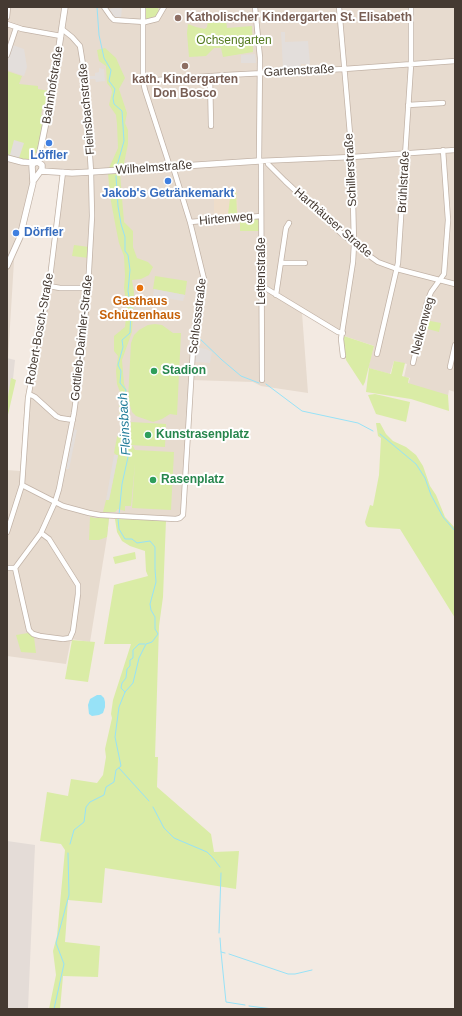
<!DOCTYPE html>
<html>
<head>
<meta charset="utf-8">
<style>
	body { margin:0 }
	#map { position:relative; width:462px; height:1016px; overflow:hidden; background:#f3eae2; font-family:Helvetica,sans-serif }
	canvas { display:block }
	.frame { position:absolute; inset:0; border:8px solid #453a32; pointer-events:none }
</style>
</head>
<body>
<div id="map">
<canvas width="462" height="1016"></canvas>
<div class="frame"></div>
</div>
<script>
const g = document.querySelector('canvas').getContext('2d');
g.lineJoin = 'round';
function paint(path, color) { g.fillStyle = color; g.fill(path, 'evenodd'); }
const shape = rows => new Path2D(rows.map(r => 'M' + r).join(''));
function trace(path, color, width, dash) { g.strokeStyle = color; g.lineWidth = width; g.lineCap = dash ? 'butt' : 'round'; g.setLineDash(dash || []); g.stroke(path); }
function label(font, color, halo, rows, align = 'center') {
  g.font = font + ' Helvetica,sans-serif'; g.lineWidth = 4; g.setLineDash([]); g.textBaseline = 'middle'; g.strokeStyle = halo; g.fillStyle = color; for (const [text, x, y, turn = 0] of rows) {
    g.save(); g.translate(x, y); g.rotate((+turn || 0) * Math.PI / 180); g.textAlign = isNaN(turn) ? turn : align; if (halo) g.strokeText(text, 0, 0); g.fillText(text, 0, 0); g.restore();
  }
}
const residential = shape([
	[7,7,455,7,455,392,449,390,448,396,408,384,410,378,404,377,407,364,394,361,390,374,368,368,374,346,338,334,302,313,308,393,261,386,253,382,191,380,184,513,180,518,109,518,107,537,90,642,71,639,66,664,7,656,7,470,20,471,25,398,46,285,60,175,39,175,33,183,20,237,11,251,14,261,8,359,7,358]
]);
const industrial = shape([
	[7,358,15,360,13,379,7,415],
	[7,841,35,845,28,1009,7,1009]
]);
const education = shape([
	[237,190,238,215,214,217,214,192]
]);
const green = shape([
	[146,7,158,7,159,13,156,16,145,20],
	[225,13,227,28,252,26,253,52,223,57,221,48,214,48,206,56,189,57,187,33,188,24,196,27,205,29,207,27,209,15],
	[105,48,116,58,125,78,119,89,127,113,125,123,128,130,128,144,123,168,109,168,118,148,117,124,116,115,109,105,112,92,111,88,107,83,106,66,99,61,97,50],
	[7,71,22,76,19,84,38,86,38,89,49,91,48,104,45,104,43,105,41,115,46,116,39,147,32,159,29,161,7,154],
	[108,173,120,173,124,222,133,231,133,247,137,258,148,262,153,267,149,275,141,279,132,280,134,292,132,332,122,360,124,384,127,391,126,398,129,408,127,420,129,432,129,446,133,446,135,450,174,452,171,510,132,508,135,463,131,506,125,506,125,511,118,509,115,512,103,512,106,500,109,500,118,456,114,453,117,437,121,432,119,404,120,392,117,384,116,371,118,356,114,351,114,336,125,327,127,309,124,288,125,276,124,256,119,243,115,223,110,196],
	[236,190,237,214,228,214,231,191],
	[259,218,259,231,240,231,240,219],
	[74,245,89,247,89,258,72,256],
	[155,276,187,281,185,295,153,289],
	[425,320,441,323,439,332,424,328],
	[155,324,162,325,173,333,181,333,177,415,170,414,162,419,153,422,136,416,132,412,128,399,131,343,134,335,139,330,148,325],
	[344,336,374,346,365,382,363,386,346,360,343,344],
	[394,361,405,363,402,376,409,378,408,383,448,395,449,411,411,399,366,392,369,368,391,374],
	[11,378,16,380,7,419,7,403],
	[375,394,410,402,406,422,376,414,368,395],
	[131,422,166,424,165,447,130,445],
	[376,423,380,423,386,434,393,441,406,447,416,455,423,466,430,486,436,495,445,517,455,528,455,618,400,529,368,527,366,525,365,522,370,505,373,506,379,475,381,438,378,436],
	[90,517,95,518,109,518,107,537,99,540,89,540],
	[115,519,166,520,163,597,159,626,155,757,158,757,157,787,211,834,214,852,239,851,236,889,105,868,102,903,68,900,65,942,100,946,98,977,63,976,60,1009,49,1009,56,975,53,951,57,936,65,850,61,844,40,841,47,792,68,796,71,779,97,783,103,775,106,757,105,749,112,718,111,714,113,700,131,644,104,644,114,585,148,576,146,571,145,551,130,546,122,541,117,532],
	[135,552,136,559,115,564,113,557],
	[28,633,34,637,36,653,21,652,16,635],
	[72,640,95,642,88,682,65,679]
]);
const parking = shape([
	[116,7,122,7,121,18,112,17,112,12,110,12,110,9],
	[281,32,285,32,285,42,308,41,310,64,301,64,301,67,283,68],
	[7,43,24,49,27,67,24,76,7,70],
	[255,54,256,63,241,63,241,55],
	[99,68,104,69,105,81,96,82,95,79,89,79,89,76,95,76,95,73,99,72],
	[14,140,24,143,19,158,10,155],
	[154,289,185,295,183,301,153,296],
	[196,347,206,349,212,352,210,363,195,362],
	[74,429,77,430,69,469,66,469],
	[114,455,118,455,109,500,106,500]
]);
const water = shape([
	[97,695,101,695,104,698,105,702,105,707,103,713,99,715,92,716,89,714,88,705,90,699]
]);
const stream = shape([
	[97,7,99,35,104,58,111,70,109,81,115,89,113,98,114,104,122,111,124,141,117,166],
	[116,176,118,206,121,224,125,237,125,251,128,255,130,270,128,291,131,308,130,333,122,340,123,347,118,365,121,371,120,383,126,390,123,399,126,406,124,418,128,432,127,443,128,457,122,484,119,515],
	[199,338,222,360,241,376,259,383],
	[266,384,302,411,358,423,373,431],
	[380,434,416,464,425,478,431,495,443,517,455,531],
	[125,692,121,688,122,683,126,678,127,669,130,666,130,660,133,658,133,650,139,644,145,644],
	[119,768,149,801],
	[153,807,164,828,174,838,207,852,213,858,220,867],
	[70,844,74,830,84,822,86,807,90,802,104,795,106,787,114,782,116,770,121,766,115,737,119,707,125,692,133,683,139,658,146,644,152,642,158,634,155,629,155,617,151,610,150,604,156,582,155,569,155,547,150,541,137,543,132,539,125,539,119,529,118,518],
	[219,933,221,873],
	[220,938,221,952,225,953],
	[221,952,226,1002,245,1005],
	[229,954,288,974,295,974,312,970],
	[249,1006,273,1009],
	[54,1009,64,964,56,943,69,895,68,853]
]);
const minor = shape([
	[104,7,111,17,114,20,145,22,157,19,164,7],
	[143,7,143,81,145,90,170,167],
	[255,7,260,58,259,161,352,157,455,150],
	[339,7,352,157,354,244,353,262,341,339,343,356],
	[7,17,8,7],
	[7,24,22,29,61,36],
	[7,55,16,28],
	[210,76,211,126],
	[143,81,226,75,344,69,455,61],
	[408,105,443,103],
	[261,161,262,380],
	[268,161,268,164,285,181,343,235,371,257,378,262,397,269,455,284],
	[190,222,261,216],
	[281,263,305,263],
	[49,286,60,288,88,288],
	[262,286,338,332,343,333],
	[276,295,286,228,289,223],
	[377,354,398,263,411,65,411,7],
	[413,363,427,302,431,292,444,274,448,220,443,150],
	[450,367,455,345],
	[29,394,35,397,56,416,60,418,73,420],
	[22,485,63,506,89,513,100,515,176,519,180,518,183,515,193,349,204,279,190,222,173,167],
	[7,532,22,485,28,398,49,286,63,172],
	[7,568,15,568],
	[15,568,41,533,55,502,59,489,74,413,81,361,88,288,92,216,91,172,85,77,80,46,72,37,62,29],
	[15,568,29,630,33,634,40,636,63,639,70,638,73,631,78,594,78,585,49,539,41,533]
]);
const tertiary = shape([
	[7,158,22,162,34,163],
	[38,162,53,87,65,7],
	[41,171,72,173,91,172,259,161],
	[34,180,42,169,42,165,38,162],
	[7,266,20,237,25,216,33,183,32,166,34,163,38,162]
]);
const markers = [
	[178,18,4,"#8d6e63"],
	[185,66,4,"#8d6e63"],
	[49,143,4,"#3f7fe0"],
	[168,181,4,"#3f7fe0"],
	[16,233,4,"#3f7fe0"],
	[140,288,4,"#e8710a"],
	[154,371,4,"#2e9e5b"],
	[148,435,4,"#2e9e5b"],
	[153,480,4,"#2e9e5b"]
];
const educationNames = [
	["Katholischer Kindergarten St. Elisabeth",186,18],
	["kath. Kindergarten",185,80,"center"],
	["Don Bosco",185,94,"center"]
];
const parkNames = [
	["Ochsengarten",234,41]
];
const streetNames = [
	["Gartenstraße",299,71,-3],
	["Bahnhofstraße",53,85,-81],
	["Fleinsbachstraße",87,109,-95],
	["Wilhelmstraße",154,168,-4],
	["Schillerstraße",351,170,-93],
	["Brühlstraße",404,182,-87],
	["Hirtenweg",226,219,-5],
	["Harthäuser Straße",333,223,41],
	["Lettenstraße",262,271,-90],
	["Schlossstraße",198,316,-83],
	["Nelkenweg",423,326,-75],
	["Robert-Bosch-Straße",40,329,-80],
	["Gottlieb-Daimler-Straße",82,338,-84]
];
const shopNames = [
	["Löffler",49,156],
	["Jakob's Getränkemarkt",168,194],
	["Dörfler",24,233,"left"]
];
const foodNames = [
	["Gasthaus",140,302],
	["Schützenhaus",140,316]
];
const leisureNames = [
	["Stadion",162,371],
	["Kunstrasenplatz",156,435],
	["Rasenplatz",161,480]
];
const waterNames = [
	["Fleinsbach",125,424,-93]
];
paint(residential, '#e7dbcf');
paint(industrial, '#e4dcd7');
paint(education, '#eeddca');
paint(green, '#daeca6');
paint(parking, '#e3dedb');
paint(water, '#97e2f7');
trace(stream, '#97e2f7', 1);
trace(minor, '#c2b3a7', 6);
trace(tertiary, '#c2b3a7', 7);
trace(minor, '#fff', 4.5);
trace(tertiary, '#fff', 5.5);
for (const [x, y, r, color] of markers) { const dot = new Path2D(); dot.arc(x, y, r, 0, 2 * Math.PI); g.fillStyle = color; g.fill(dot); trace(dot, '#fff', 1.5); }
label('bold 12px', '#785e54', '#fff', educationNames, 'left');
label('12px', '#547b20', '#fff', parkNames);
label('12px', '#453a32', '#fff', streetNames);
label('bold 12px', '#366cbe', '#fff', shopNames);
label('bold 12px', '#c56008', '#fff', foodNames);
label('bold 12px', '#27864d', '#fff', leisureNames, 'left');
label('italic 13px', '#1f7c98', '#fff', waterNames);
</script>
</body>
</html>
